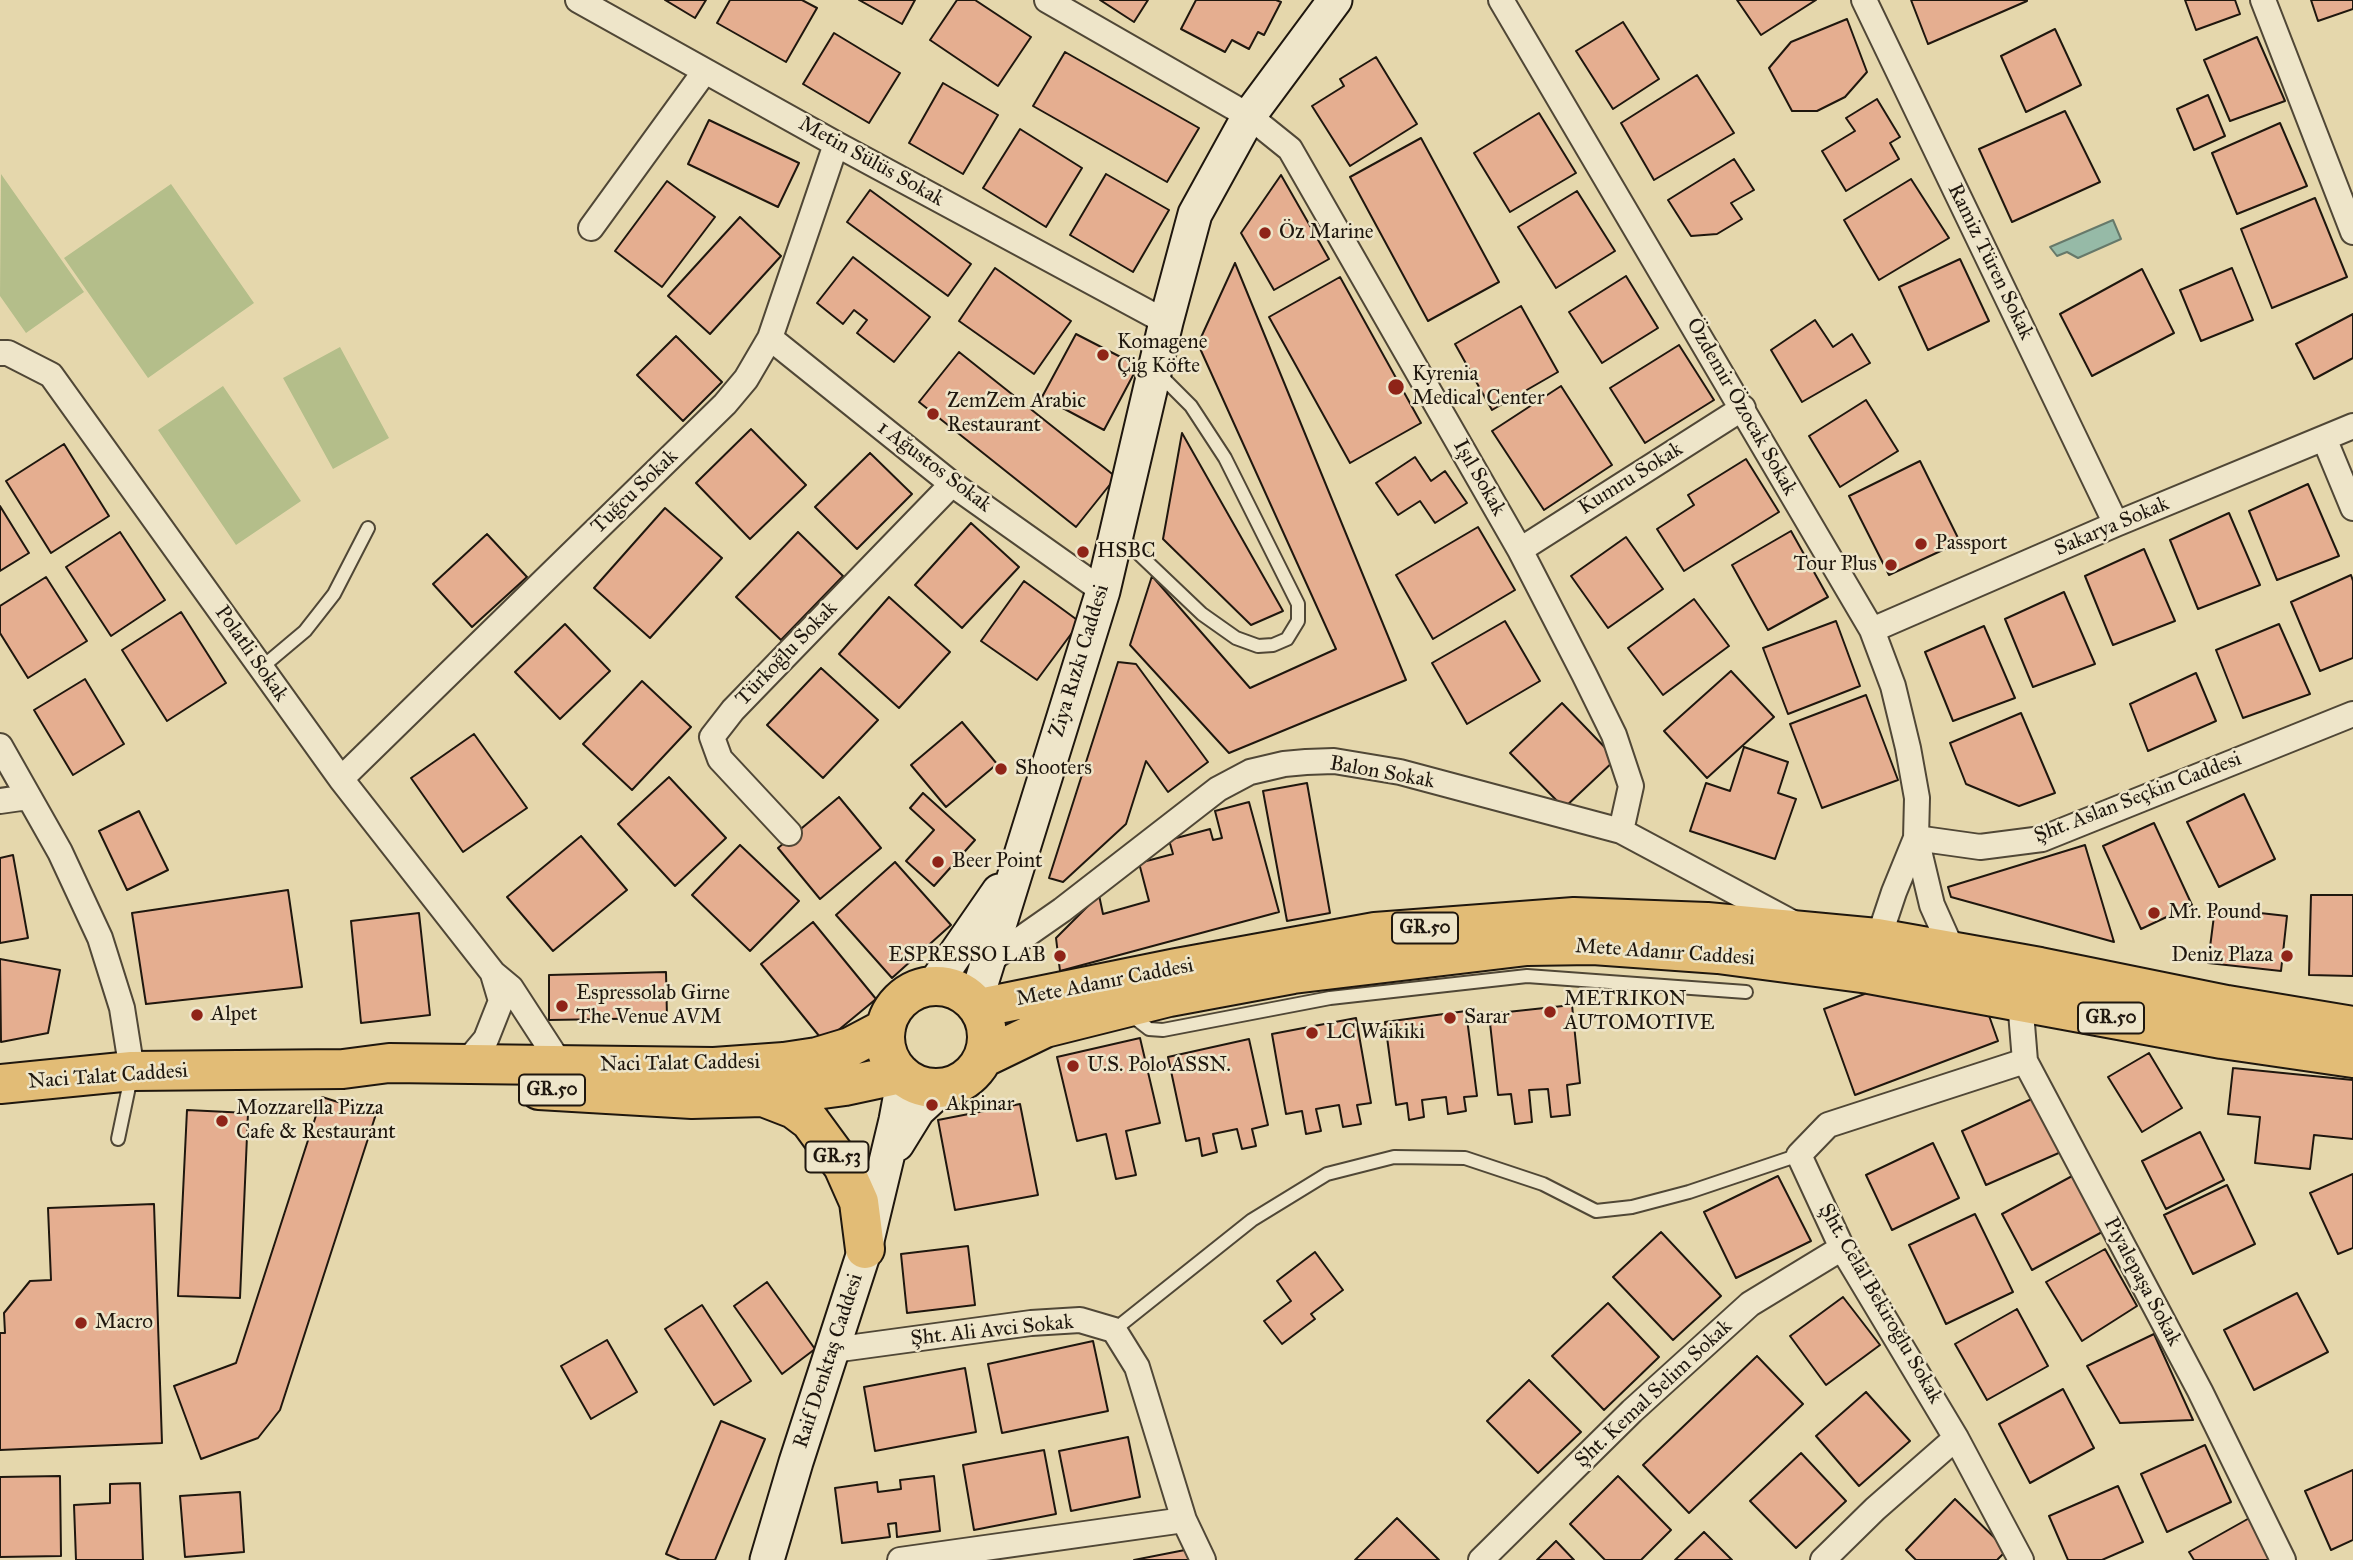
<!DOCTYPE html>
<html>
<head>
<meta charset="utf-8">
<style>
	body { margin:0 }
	canvas { display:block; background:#e5d7ac }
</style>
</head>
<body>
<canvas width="2353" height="1560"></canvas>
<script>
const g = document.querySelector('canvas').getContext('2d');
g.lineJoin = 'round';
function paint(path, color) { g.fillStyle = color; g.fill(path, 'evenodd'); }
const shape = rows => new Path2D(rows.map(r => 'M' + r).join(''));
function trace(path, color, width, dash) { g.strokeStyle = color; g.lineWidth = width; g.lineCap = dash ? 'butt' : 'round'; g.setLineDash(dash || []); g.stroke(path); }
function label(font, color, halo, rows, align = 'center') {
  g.font = font + ' "IM FELL Great Primer",serif'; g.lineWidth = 5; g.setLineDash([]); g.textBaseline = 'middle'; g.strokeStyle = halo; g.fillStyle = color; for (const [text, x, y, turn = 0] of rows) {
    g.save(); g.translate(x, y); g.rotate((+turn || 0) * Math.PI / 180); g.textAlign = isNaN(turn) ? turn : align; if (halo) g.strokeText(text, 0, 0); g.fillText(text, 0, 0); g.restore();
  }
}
const green = shape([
	[1,174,84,292,26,333,0,296],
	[171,184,254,303,148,378,64,258],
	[340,347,389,438,333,469,283,378],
	[223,386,301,501,236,545,158,430]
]);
const water = shape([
	[2113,220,2121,239,2078,258,2067,252,2057,256,2050,247,2113,220]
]);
const building = shape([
	[665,0,706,0,695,18,665,0],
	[730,0,802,0,817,8,786,62,717,23,730,0],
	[859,0,915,0,902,24,859,0],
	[957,0,975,0,1031,37,998,86,930,40,957,0],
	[1100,0,1148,0,1134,22,1100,0],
	[1196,0,1276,0,1281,2,1264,35,1258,32,1249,49,1232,40,1225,52,1181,29,1196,0],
	[1737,0,1816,0,1761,35,1737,0],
	[1911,0,2027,0,2027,1,1928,44,1911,0],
	[2185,0,2235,0,2240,14,2196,30,2185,0],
	[2311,0,2353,0,2353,9,2318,21,2311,0],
	[1847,19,1867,72,1845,97,1817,111,1792,111,1769,68,1791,42,1847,19],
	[1623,22,1659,79,1613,109,1576,51,1623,22],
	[2055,29,2081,85,2026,112,2001,56,2055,29],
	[834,33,900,73,869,123,803,84,834,33],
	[2257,37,2285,101,2230,121,2204,60,2257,37],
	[1065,52,1199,128,1167,182,1033,106,1065,52],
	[1376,57,1417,124,1350,166,1312,106,1344,86,1340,79,1376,57],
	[1697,75,1734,133,1654,180,1621,123,1697,75],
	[943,83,998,115,963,174,909,143,943,83],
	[2208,95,2225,136,2194,150,2177,109,2208,95],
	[1877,99,1900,137,1890,143,1899,159,1846,191,1822,151,1855,131,1846,118,1877,99],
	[2065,111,2100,182,2012,222,1979,149,2065,111],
	[1539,113,1576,173,1510,212,1474,153,1539,113],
	[709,120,799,163,778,207,688,164,709,120],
	[2280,123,2307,186,2237,214,2212,153,2280,123],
	[1020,129,1082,168,1046,227,983,188,1020,129],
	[1421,138,1499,282,1428,321,1350,177,1421,138],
	[1734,159,1754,190,1731,203,1742,219,1717,234,1691,236,1668,200,1734,159],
	[1106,174,1169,210,1133,272,1070,235,1106,174],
	[1281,175,1329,259,1274,290,1241,233,1281,175],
	[1911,179,1949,238,1879,280,1844,220,1911,179],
	[667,181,715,217,662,287,615,251,667,181],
	[870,190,971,264,948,296,847,222,870,190],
	[1577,191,1615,251,1556,288,1518,227,1577,191],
	[2315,198,2347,277,2272,308,2241,229,2315,198],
	[740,217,781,256,710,334,668,296,740,217],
	[853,257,930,317,894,362,857,333,867,320,854,310,843,324,817,303,853,257],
	[1960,259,1989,321,1928,350,1899,287,1960,259],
	[1235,263,1406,680,1229,753,1130,645,1152,576,1250,688,1336,649,1198,344,1235,263],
	[995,268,1071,321,1034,374,959,321,995,268],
	[2232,268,2253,320,2201,341,2180,290,2232,268],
	[2142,269,2174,333,2092,376,2060,314,2142,269],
	[1626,276,1658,328,1602,363,1569,312,1626,276],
	[1340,277,1421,423,1350,463,1269,317,1340,277],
	[1521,306,1558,372,1492,410,1455,344,1521,306],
	[2353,314,2353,358,2314,379,2296,344,2353,314],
	[1815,320,1833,347,1852,334,1870,363,1802,402,1771,350,1815,320],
	[1076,334,1138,366,1104,430,1042,397,1076,334],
	[676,336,722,382,683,421,637,375,676,336],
	[1679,345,1714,400,1645,443,1610,388,1679,345],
	[959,352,1116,477,1076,527,919,402,959,352],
	[1561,386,1612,465,1544,510,1492,431,1561,386],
	[1866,400,1898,451,1840,487,1809,436,1866,400],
	[751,429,806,485,750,539,696,483,751,429],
	[1182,433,1283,611,1251,625,1163,539,1182,433],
	[64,444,109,516,51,553,6,481,64,444],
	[870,453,912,494,857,549,815,507,870,453],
	[1415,457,1431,481,1445,471,1467,503,1435,523,1420,501,1398,515,1376,483,1415,457],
	[1746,459,1779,512,1684,571,1657,529,1694,505,1688,495,1746,459],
	[1920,461,1960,542,1889,575,1849,496,1920,461],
	[2308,484,2339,556,2277,580,2249,511,2308,484],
	[0,506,29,553,0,571,0,506],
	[665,508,722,558,650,638,594,588,665,508],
	[2229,513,2260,585,2198,609,2170,540,2229,513],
	[971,523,1019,567,962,628,915,585,971,523],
	[1478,527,1515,590,1433,639,1396,575,1478,527],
	[1791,531,1828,597,1768,630,1732,565,1791,531],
	[120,532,165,600,111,636,66,567,120,532],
	[798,532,843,576,781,640,736,597,798,532],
	[487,534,527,577,472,627,433,584,487,534],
	[1626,537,1663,589,1608,628,1571,576,1626,537],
	[2144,549,2175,621,2113,645,2085,576,2144,549],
	[2351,575,2353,581,2353,658,2320,671,2291,602,2351,575],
	[46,577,87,641,28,678,0,633,0,606,46,577],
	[1024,581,1080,622,1037,680,981,641,1024,581],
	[2064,592,2095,664,2033,687,2005,619,2064,592],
	[889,597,950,652,899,708,839,654,889,597],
	[1694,599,1729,646,1663,695,1628,648,1694,599],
	[181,612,226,683,167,721,122,650,181,612],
	[1505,621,1540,681,1467,724,1432,663,1505,621],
	[1836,621,1860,686,1788,714,1763,648,1836,621],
	[565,624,610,671,560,719,515,672,565,624],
	[2279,624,2310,694,2243,718,2216,650,2279,624],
	[1984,626,2015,698,1953,721,1925,652,1984,626],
	[1118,662,1136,664,1208,762,1168,792,1146,761,1126,824,1063,882,1049,878,1118,662],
	[821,668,878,720,823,778,767,725,821,668],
	[1731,671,1774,717,1707,778,1664,731,1731,671],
	[2196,673,2216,721,2148,751,2130,704,2196,673],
	[85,679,124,744,73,775,34,710,85,679],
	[642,681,691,727,632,790,583,744,642,681],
	[1866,695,1898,780,1822,808,1790,724,1866,695],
	[1562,703,1616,759,1564,808,1510,753,1562,703],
	[2021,713,2055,793,2019,806,1966,784,1950,743,2021,713],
	[962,722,997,764,946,807,911,765,962,722],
	[474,734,527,808,463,852,411,778,474,734],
	[1744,747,1788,762,1778,793,1796,799,1775,859,1690,831,1706,783,1730,791,1744,747],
	[669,777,726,838,675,886,618,824,669,777],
	[1307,783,1330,913,1287,921,1263,791,1307,783],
	[923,793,975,840,934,886,906,861,934,830,910,808,923,793],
	[2244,794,2275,859,2219,887,2187,822,2244,794],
	[839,797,881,848,820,899,778,848,839,797],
	[1249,802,1279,912,1060,971,1056,938,1099,895,1103,914,1149,901,1139,863,1173,854,1169,840,1210,829,1213,840,1222,838,1215,811,1249,802],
	[139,811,168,870,127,890,99,831,139,811],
	[2154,823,2192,905,2141,929,2103,846,2154,823],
	[581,836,627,890,553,951,507,897,581,836],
	[740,845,799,901,750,951,692,895,740,845],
	[2085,845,2114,942,1951,897,1948,887,2085,845],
	[13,855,28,938,0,943,0,858,13,855],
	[895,862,951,925,892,978,836,915,895,862],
	[288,890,302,987,146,1004,132,913,288,890],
	[2311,895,2353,895,2353,976,2309,975,2311,895],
	[2215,908,2287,916,2281,971,2208,963,2215,908],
	[419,913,430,1015,361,1023,351,921,419,913],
	[813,922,876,999,824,1042,761,964,813,922],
	[0,959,60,970,48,1033,1,1042,0,959],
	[666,972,667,1018,549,1020,549,975,666,972],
	[1878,989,1987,1010,1998,1041,1855,1095,1824,1009,1878,989],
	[1572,1005,1580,1083,1567,1085,1570,1115,1551,1117,1548,1089,1529,1090,1532,1122,1515,1124,1511,1094,1498,1095,1489,1014,1572,1005],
	[1466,1011,1477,1096,1464,1097,1466,1111,1448,1114,1446,1097,1422,1100,1424,1117,1409,1120,1407,1103,1396,1105,1385,1022,1466,1011],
	[1356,1018,1371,1103,1357,1105,1361,1124,1343,1127,1339,1105,1316,1109,1321,1131,1306,1134,1302,1111,1286,1114,1272,1034,1356,1018],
	[1140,1038,1160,1123,1126,1131,1136,1175,1116,1179,1106,1134,1077,1141,1057,1057,1140,1038],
	[1249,1039,1268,1125,1252,1129,1256,1146,1242,1149,1237,1129,1213,1134,1217,1152,1202,1156,1199,1138,1186,1141,1168,1057,1249,1039],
	[2149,1053,2182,1108,2142,1132,2108,1077,2149,1053],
	[2233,1068,2353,1080,2353,1139,2314,1135,2310,1169,2255,1163,2260,1117,2228,1114,2233,1068],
	[322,1097,376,1114,280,1410,258,1438,201,1459,174,1386,236,1363,322,1097],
	[2036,1097,2061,1152,1986,1185,1962,1131,2036,1097],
	[1020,1104,1038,1195,955,1210,938,1120,1020,1104],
	[187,1110,248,1113,240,1298,178,1296,187,1110],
	[2200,1132,2224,1180,2166,1209,2142,1161,2200,1132],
	[1933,1143,1959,1198,1892,1230,1866,1175,1933,1143],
	[2353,1174,2353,1248,2338,1254,2310,1193,2353,1174],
	[2074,1175,2104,1231,2032,1270,2002,1214,2074,1175],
	[1778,1176,1811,1241,1736,1278,1704,1212,1778,1176],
	[2227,1185,2255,1244,2193,1274,2164,1215,2227,1185],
	[154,1204,162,1443,0,1450,0,1333,5,1333,4,1313,30,1281,51,1280,48,1208,154,1204],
	[1975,1214,2013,1292,1946,1324,1909,1245,1975,1214],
	[1661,1232,1721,1296,1673,1340,1613,1277,1661,1232],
	[968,1246,975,1305,907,1313,901,1254,968,1246],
	[2105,1249,2137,1306,2082,1341,2046,1282,2105,1249],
	[1315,1252,1343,1290,1311,1314,1315,1319,1282,1344,1264,1321,1291,1301,1277,1281,1315,1252],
	[767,1282,815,1349,782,1374,734,1306,767,1282],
	[2297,1293,2328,1352,2254,1390,2224,1330,2297,1293],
	[1843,1297,1880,1345,1826,1385,1790,1336,1843,1297],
	[1608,1303,1659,1357,1604,1410,1552,1356,1608,1303],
	[702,1305,751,1381,714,1405,665,1329,702,1305],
	[2017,1309,2048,1366,1987,1400,1955,1344,2017,1309],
	[2154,1334,2193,1420,2120,1423,2087,1366,2154,1334],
	[607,1340,637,1392,591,1419,561,1366,607,1340],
	[1093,1341,1108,1411,1002,1433,988,1364,1093,1341],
	[1757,1356,1803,1404,1689,1513,1643,1465,1757,1356],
	[965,1368,976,1432,875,1451,864,1387,965,1368],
	[1529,1380,1581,1432,1538,1473,1487,1421,1529,1380],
	[2063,1389,2094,1448,2030,1483,1999,1424,2063,1389],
	[1866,1392,1910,1441,1859,1486,1816,1436,1866,1392],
	[721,1421,765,1439,715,1560,680,1560,666,1554,721,1421],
	[1128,1437,1140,1497,1071,1511,1059,1451,1128,1437],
	[2205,1445,2231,1502,2167,1532,2141,1474,2205,1445],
	[1044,1450,1056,1514,974,1530,963,1465,1044,1450],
	[1801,1453,1846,1501,1796,1548,1750,1501,1801,1453],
	[2353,1470,2353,1540,2331,1550,2305,1491,2353,1470],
	[60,1476,61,1556,0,1557,0,1477,60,1476],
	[934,1476,940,1531,897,1537,896,1523,888,1524,890,1537,842,1543,835,1488,877,1482,878,1492,901,1489,900,1480,934,1476],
	[1618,1476,1671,1530,1641,1560,1605,1560,1570,1524,1618,1476],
	[140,1483,143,1560,76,1560,74,1505,110,1503,110,1484,140,1483],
	[2118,1486,2143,1542,2102,1560,2068,1560,2049,1516,2118,1486],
	[240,1492,244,1552,185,1557,180,1496,240,1492],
	[1955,1499,2007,1550,1997,1560,1916,1560,1906,1550,1955,1499],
	[2253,1516,2277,1560,2194,1560,2189,1552,2253,1516],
	[1397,1518,1439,1560,1355,1560,1397,1518],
	[1704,1532,1732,1560,1675,1560,1704,1532],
	[1556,1541,1574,1560,1537,1560,1556,1541],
	[1190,1549,1193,1560,1134,1560,1190,1549]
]);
const lane = shape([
	[1120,536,1202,614,1236,638,1258,646,1273,645,1287,639,1298,621,1298,604,1225,458,1191,406,1157,372],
	[261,668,305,631,334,594,368,528],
	[1131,1015,1149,1029,1163,1030,1330,998,1527,976,1746,992],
	[118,1139,131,1077],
	[1114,1330,1252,1220,1327,1174,1394,1157,1465,1158,1543,1184,1596,1211,1632,1207,1689,1192,1799,1155]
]);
const street = shape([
	[578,0,836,144,1166,322],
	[1047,0,1249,116,1290,149,1520,550,1584,674,1614,735,1631,786,1621,831],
	[1501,0,1872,630,1893,686,1908,748,1917,798,1916,838,1932,905,1953,952],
	[1864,0,2116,524],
	[2263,0,2353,232],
	[591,228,705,71],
	[770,338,952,484,1103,591],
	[0,353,8,353,51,375,341,779,493,973,511,988,561,1065],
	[2324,438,2353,508],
	[1520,550,1743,408],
	[1872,630,2116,524,2353,426],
	[0,746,60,852,100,938,122,1008,132,1071],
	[341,779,725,404,746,379,770,338,836,144],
	[0,801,28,797],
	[789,833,720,759,712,737,733,710,952,484],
	[1916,838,1980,847,2042,839,2353,714],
	[1875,949,1894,892,1916,838],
	[989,961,1062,910,1218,789,1250,772,1284,764,1306,762,1334,761,1400,772,1621,831,1793,923],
	[2020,1000,2025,1061,2200,1391,2283,1560],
	[465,1064,486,1039,501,1001,493,974],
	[833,1350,1031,1323,1080,1320,1114,1330,1137,1367,1184,1520,1203,1560],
	[900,1560,1184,1520],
	[1481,1560,1632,1411,1750,1304,1842,1248],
	[1823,1560,1875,1509,1956,1438],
	[2021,1560,1956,1438,1842,1248,1799,1155,1828,1125,2025,1061]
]);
const secondary = shape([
	[934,985,999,891],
	[975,1003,1103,591,1166,322,1195,214,1249,116,1335,0],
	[897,1144,918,1110,942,1088],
	[767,1560,796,1462,865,1249,896,1120,904,1077]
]);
const primary = shape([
	'885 1037a51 51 0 1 1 102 0a51 51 0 1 1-102 0Z',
	[979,1008,1176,968,1375,932,1574,917,1707,922,1877,938,2040,967,2227,1005,2353,1026],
	[983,1058,1045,1028,1169,997,1293,974,1527,946,1593,945,1718,954,1869,974,2222,1039,2353,1058],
	[0,1084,132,1071,343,1069,389,1063,714,1067,784,1062,817,1057,850,1047,886,1028],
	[539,1090,692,1099,763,1097,845,1086,901,1074],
	[763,1097,794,1109,810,1121,843,1166,859,1202,865,1249]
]);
const markers = [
	[1265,233,7,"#8f2418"],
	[1103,355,7,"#8f2418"],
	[1396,387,9,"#8f2418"],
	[933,414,7,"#8f2418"],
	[1921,544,7,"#8f2418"],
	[1083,552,7,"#8f2418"],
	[1891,565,7,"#8f2418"],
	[1001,769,7,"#8f2418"],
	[938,862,7,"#8f2418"],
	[2154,913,7,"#8f2418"],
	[1060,956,7,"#8f2418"],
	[2287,956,7,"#8f2418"],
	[562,1006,7,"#8f2418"],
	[1550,1012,7,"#8f2418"],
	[197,1015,7,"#8f2418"],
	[1450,1018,7,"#8f2418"],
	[1312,1033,7,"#8f2418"],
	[1073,1066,7,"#8f2418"],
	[932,1105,7,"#8f2418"],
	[222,1121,7,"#8f2418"],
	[81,1323,7,"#8f2418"]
];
const shields = [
	[1425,928,66],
	[2111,1018,66],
	[552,1090,66],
	[837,1157,63]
];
const shieldNames = [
	["GR.50",1425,928],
	["GR.50",2111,1018],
	["GR.50",552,1090],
	["GR.53",837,1157]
];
const streetNames = [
	["Metin Sülüs Sokak",871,162,29],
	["Ramiz Türen Sokak",1990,262,64],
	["Özdemir Özocak Sokak",1741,407,60],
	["1 Ağustos Sokak",934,467,37],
	["Işıl Sokak",1479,478,60],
	["Kumru Sokak",1631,479,-32],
	["Tuğcu Sokak",635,492,-44],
	["Sakarya Sokak",2112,527,-23],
	["Polatli Sokak",251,654,55],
	["Türkoğlu Sokak",787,654,-46],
	["Ziya Rızkı Caddesi",1080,661,-73],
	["Balon Sokak",1382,773,10],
	["Şht. Aslan Seçkin Caddesi",2138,798,-21],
	["Mete Adanır Caddesi",1665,953,4],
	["Mete Adanır Caddesi",1105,983,-11],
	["Naci Talat Caddesi",680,1064,-1],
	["Naci Talat Caddesi",108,1077,-4],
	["Piyalepaşa Sokak",2142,1282,62],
	["Şht. Celal Bekiroğlu Sokak",1880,1304,60],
	["Şht. Ali Avci Sokak",992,1331,-6],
	["Raif Denktaş Caddesi",829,1361,-72],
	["Şht. Kemal Selim Sokak",1654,1394,-43]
];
const poiNames = [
	["Öz Marine",1279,233],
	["Komagene",1117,343],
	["Çig Köfte",1117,367],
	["Kyrenia",1412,375],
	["Medical Center",1412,399],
	["ZemZem Arabic",947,402],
	["Restaurant",947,426],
	["Passport",1935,544],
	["HSBC",1097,552],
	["Tour Plus",1877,565,"right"],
	["Shooters",1015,769],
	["Beer Point",952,862],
	["Mr. Pound",2168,913],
	["ESPRESSO LAB",1046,956,"right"],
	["Deniz Plaza",2273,956,"right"],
	["Espressolab Girne",576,994],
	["The Venue AVM",576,1018],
	["METRIKON",1564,1000],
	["AUTOMOTIVE",1564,1024],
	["Alpet",211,1015],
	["Sarar",1464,1018],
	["LC Waikiki",1326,1033],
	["U.S. Polo ASSN.",1087,1066],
	["Akpinar",946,1105],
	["Mozzarella Pizza",236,1109],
	["Cafe & Restaurant",236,1133],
	["Macro",95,1323]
];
paint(green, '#b4be8a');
paint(water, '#96baa7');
trace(water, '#66796a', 2);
paint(building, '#e5ae90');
trace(building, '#1f170e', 2);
trace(lane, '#504736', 16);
trace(street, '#504736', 28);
trace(secondary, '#1f170e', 37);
trace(primary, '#1f170e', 42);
trace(lane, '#eee5c9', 12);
trace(street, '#eee5c9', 24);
trace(secondary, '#eee5c9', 33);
trace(primary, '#e2bc76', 38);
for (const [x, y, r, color] of markers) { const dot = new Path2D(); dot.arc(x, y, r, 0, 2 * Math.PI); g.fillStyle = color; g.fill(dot); trace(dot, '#eee5c9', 2.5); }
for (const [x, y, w] of shields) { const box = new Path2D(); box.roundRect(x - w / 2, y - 15.5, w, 31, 5); g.fillStyle = '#eee5c9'; g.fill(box); trace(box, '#1f170e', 2); }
label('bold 19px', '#1f170e', null, shieldNames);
label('21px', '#1f170e', '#eee5c9', streetNames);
label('21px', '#1f170e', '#eee5c9', poiNames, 'left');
</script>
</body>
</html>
